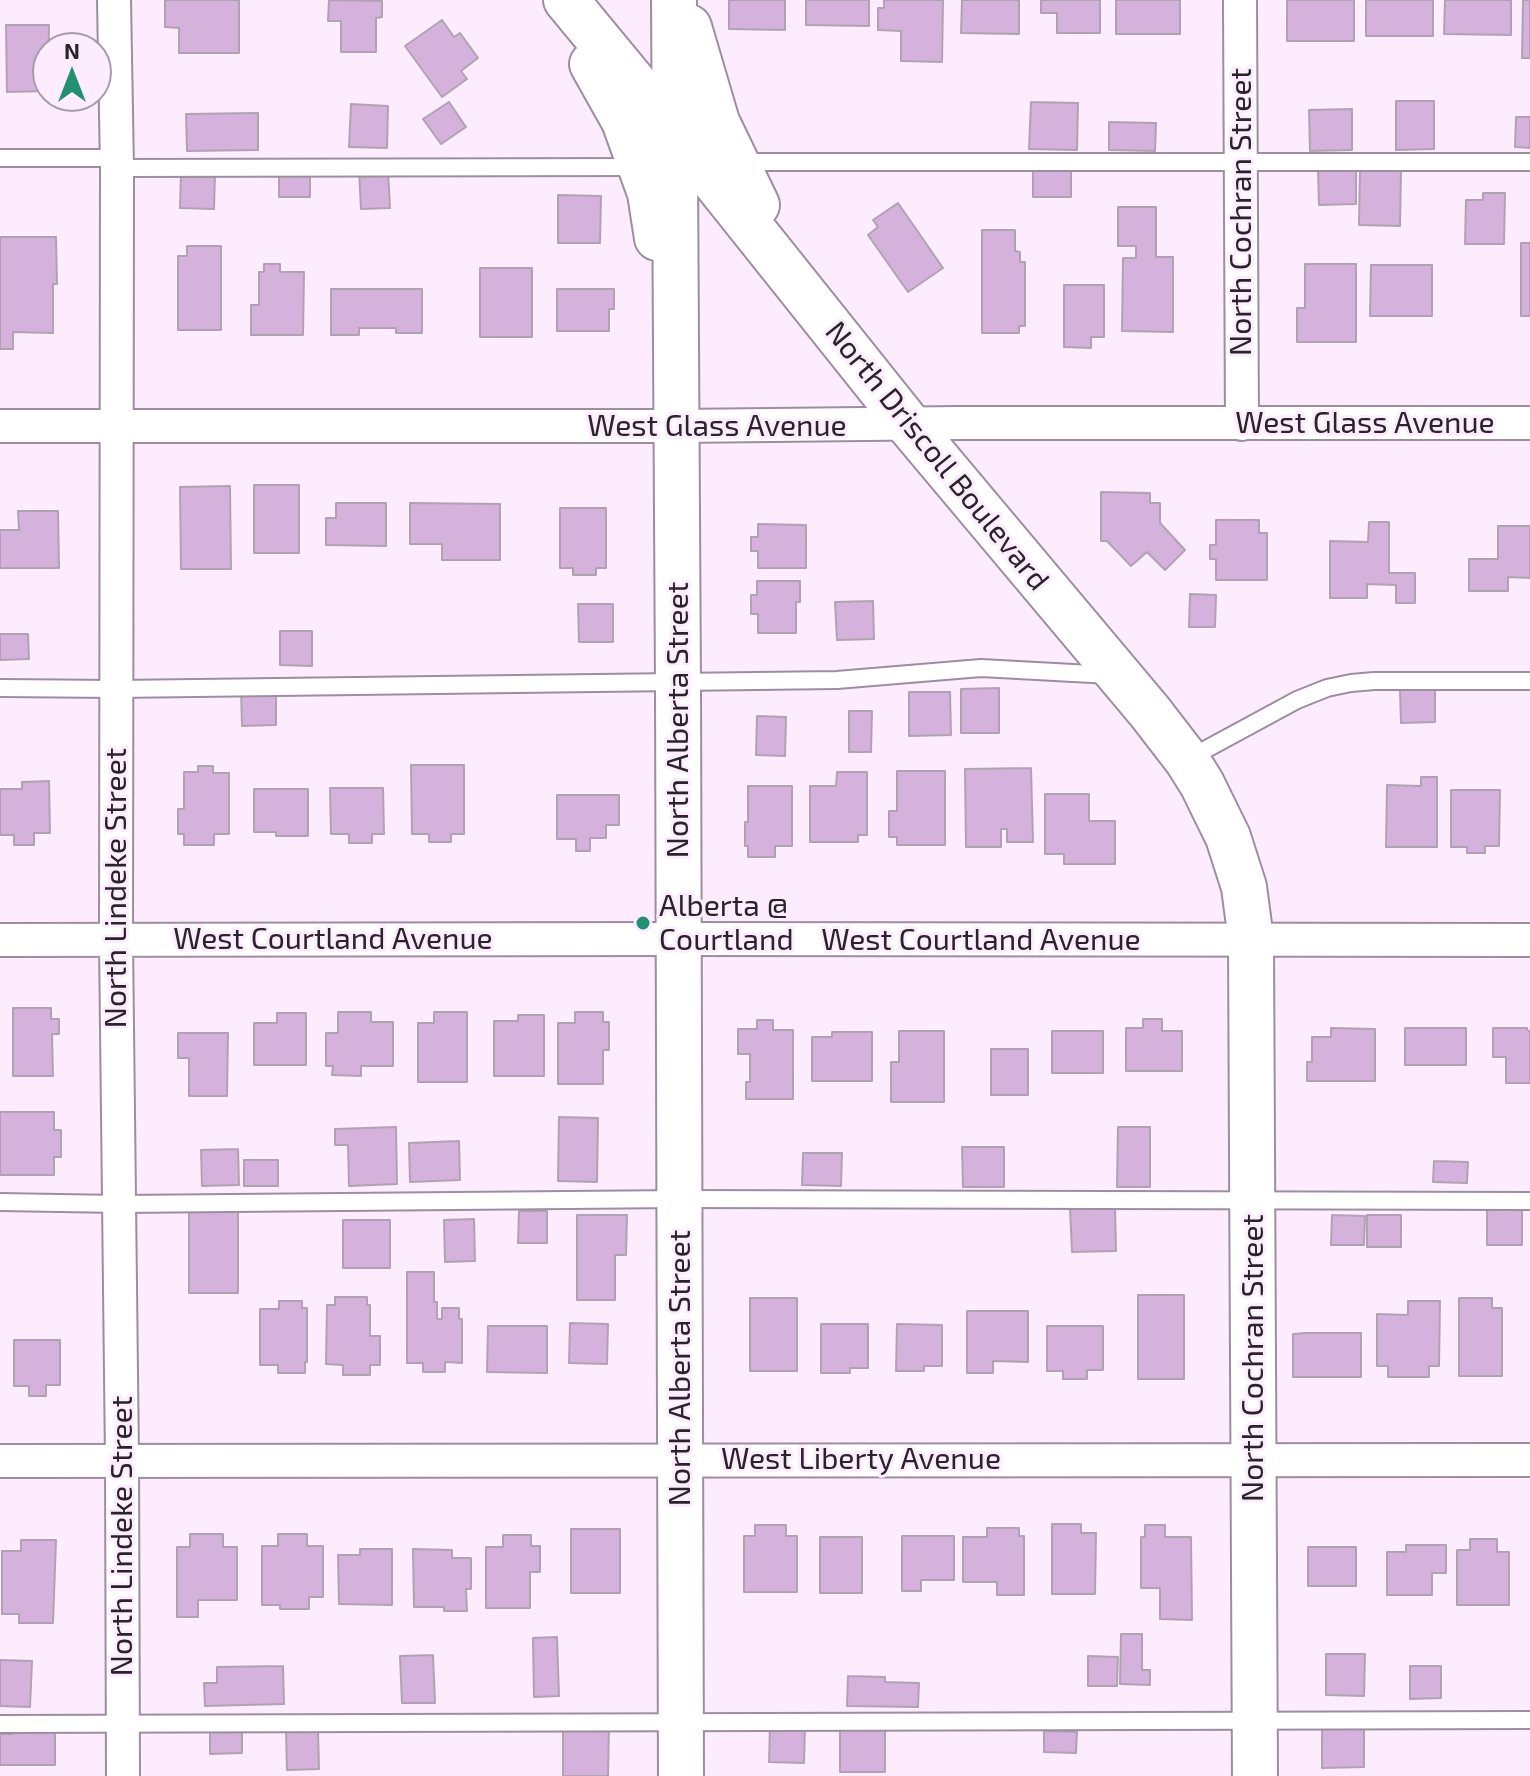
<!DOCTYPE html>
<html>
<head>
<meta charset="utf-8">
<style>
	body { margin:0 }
	#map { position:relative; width:1530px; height:1776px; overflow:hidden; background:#fcecfe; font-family:"Exo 2",sans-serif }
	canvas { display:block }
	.north { position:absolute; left:32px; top:32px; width:80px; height:80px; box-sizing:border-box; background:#fcecfe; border:2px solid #a89ca9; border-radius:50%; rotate:0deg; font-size:22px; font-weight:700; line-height:32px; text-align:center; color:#29232a }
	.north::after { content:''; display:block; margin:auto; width:28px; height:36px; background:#219172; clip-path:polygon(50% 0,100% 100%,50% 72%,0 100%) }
</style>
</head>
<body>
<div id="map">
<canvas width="1530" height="1776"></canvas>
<div class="north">N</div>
</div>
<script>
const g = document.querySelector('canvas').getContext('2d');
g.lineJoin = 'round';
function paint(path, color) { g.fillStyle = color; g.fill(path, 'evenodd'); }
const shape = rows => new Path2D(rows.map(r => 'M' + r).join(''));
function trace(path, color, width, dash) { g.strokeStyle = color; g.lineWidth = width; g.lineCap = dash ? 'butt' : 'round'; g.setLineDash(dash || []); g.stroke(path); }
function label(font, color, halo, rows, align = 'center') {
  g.font = font + ' "Exo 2",sans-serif'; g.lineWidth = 6; g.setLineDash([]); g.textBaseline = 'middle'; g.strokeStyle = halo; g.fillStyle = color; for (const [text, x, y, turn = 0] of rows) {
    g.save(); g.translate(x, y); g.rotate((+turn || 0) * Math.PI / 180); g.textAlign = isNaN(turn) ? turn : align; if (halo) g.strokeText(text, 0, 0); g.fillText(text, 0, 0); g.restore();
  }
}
const building = shape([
	[165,0,239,0,239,53,179,53,179,28,165,27,165,0],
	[329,0,382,1,382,17,376,18,376,52,341,52,341,21,328,21,329,0],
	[729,0,785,0,785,30,729,29,729,0],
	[806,0,869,0,869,26,806,25,806,0],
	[884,0,943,0,942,62,901,61,901,31,878,30,878,8,884,8,884,0],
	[962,0,1019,0,1019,34,961,33,962,0],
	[1041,0,1100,0,1100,33,1057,33,1057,13,1041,13,1041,0],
	[1116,0,1180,0,1180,34,1116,34,1116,0],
	[1287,0,1354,0,1354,41,1287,41,1287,0],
	[1366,0,1433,0,1433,36,1366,36,1366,0],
	[1445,0,1511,0,1511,35,1444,34,1445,0],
	[1523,0,1530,0,1530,58,1522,58,1523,0],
	[442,20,454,37,460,33,478,58,461,71,467,79,442,97,405,46,442,20],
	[6,25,49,25,48,91,7,92,6,25],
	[1396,101,1434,101,1434,149,1396,150,1396,101],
	[449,102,466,127,441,144,423,119,449,102],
	[1031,102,1078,103,1077,150,1029,149,1031,102],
	[351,104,388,106,387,148,349,147,351,104],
	[1352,109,1352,150,1310,151,1309,110,1352,109],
	[258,113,258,150,187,151,186,114,258,113],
	[1516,117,1530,117,1530,148,1515,147,1516,117],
	[1109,122,1156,123,1155,151,1109,150,1109,122],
	[1033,168,1071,169,1071,197,1033,197,1033,168],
	[279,170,310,171,310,197,279,197,279,170],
	[388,170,390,208,361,209,359,171,388,170],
	[1318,170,1356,170,1356,204,1319,205,1318,170],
	[1360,170,1401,170,1400,226,1359,225,1360,170],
	[181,174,215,175,214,209,180,208,181,174],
	[1483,193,1505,193,1504,244,1465,244,1466,200,1483,200,1483,193],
	[558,195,601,196,600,243,558,243,558,195],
	[898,203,943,268,908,292,868,235,878,227,873,220,898,203],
	[1118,207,1156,207,1156,257,1173,257,1173,332,1122,331,1123,258,1136,258,1136,246,1118,246,1118,207],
	[982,230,1015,230,1015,251,1020,252,1020,262,1025,262,1025,326,1019,326,1019,333,982,333,982,230],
	[0,237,56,237,57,284,53,284,53,333,13,332,13,349,0,349,0,237],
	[1521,243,1530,243,1530,316,1521,316,1521,243],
	[187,246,221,246,221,330,178,330,178,256,187,256,187,246],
	[264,264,280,264,280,272,304,272,303,335,251,335,251,305,259,305,259,272,264,272,264,264],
	[1305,264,1356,264,1356,342,1297,342,1297,308,1305,308,1305,264],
	[1371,265,1432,265,1432,316,1370,316,1371,265],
	[480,268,532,268,532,337,480,337,480,268],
	[1064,285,1104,285,1104,337,1091,337,1091,348,1064,347,1064,285],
	[331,289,422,289,422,333,396,333,396,328,359,328,359,335,331,335,331,289],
	[557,289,614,289,614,309,609,309,609,331,557,331,557,289],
	[254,485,299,485,299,553,254,553,254,485],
	[230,486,231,569,181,569,180,487,230,486],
	[1101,492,1150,493,1150,503,1160,503,1160,523,1185,550,1165,570,1147,552,1131,566,1107,541,1101,541,1101,492],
	[336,503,386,503,386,546,326,545,326,518,336,518,336,503],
	[410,503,500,504,500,560,442,560,442,544,410,544,410,503],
	[560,508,606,508,606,568,596,568,596,575,573,575,573,568,560,568,560,508],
	[18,511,58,511,59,568,0,568,0,530,19,530,18,511],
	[1216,520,1259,520,1259,533,1267,533,1267,580,1216,580,1216,559,1210,559,1210,545,1216,545,1216,520],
	[1369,522,1389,522,1389,573,1415,573,1415,603,1396,603,1396,585,1367,584,1367,598,1330,598,1330,541,1368,542,1369,522],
	[758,524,806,525,806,568,758,568,758,551,751,551,751,537,758,537,758,524],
	[1498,526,1530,526,1530,578,1508,577,1508,591,1469,591,1469,559,1498,559,1498,526],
	[757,581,800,581,800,602,796,602,796,633,758,633,758,614,751,614,751,595,757,595,757,581],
	[1190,594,1216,595,1215,627,1189,627,1190,594],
	[873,601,874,639,837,640,835,602,873,601],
	[578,604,613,604,613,642,579,642,578,604],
	[280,631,312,631,312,666,280,665,280,631],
	[0,634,28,634,29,659,0,660,0,634],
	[999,688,999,733,961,733,961,689,999,688],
	[241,690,276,690,276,725,242,726,241,690],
	[1400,690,1435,690,1435,722,1401,723,1400,690],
	[909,692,950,692,951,735,909,736,909,692],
	[849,711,872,711,871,752,849,752,849,711],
	[757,716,786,717,785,756,756,755,757,716],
	[411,765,464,765,464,834,451,834,451,842,429,842,429,834,412,834,411,765],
	[198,766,213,766,213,773,229,773,229,834,214,834,214,845,184,845,184,834,178,834,178,809,184,809,184,772,198,772,198,766],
	[1031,768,1033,842,1007,842,1007,829,1001,829,1001,847,966,847,965,769,1031,768],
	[897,771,945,771,945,845,897,845,897,837,889,837,889,811,897,811,897,771],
	[837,772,867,772,867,835,858,835,858,842,810,842,810,786,836,786,837,772],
	[1421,777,1437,777,1437,847,1386,847,1387,785,1421,786,1421,777],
	[49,781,50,833,34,833,34,845,14,845,14,835,0,835,0,789,22,789,22,782,49,781],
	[748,786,792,786,792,846,775,846,775,857,748,857,748,846,745,846,745,822,748,822,748,786],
	[330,788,383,788,384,834,372,834,372,843,349,843,349,834,331,834,330,788],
	[254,789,308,789,308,836,276,836,276,832,254,832,254,789],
	[1451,790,1500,790,1499,846,1485,846,1485,853,1467,853,1467,847,1451,847,1451,790],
	[1045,794,1089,794,1089,821,1115,821,1115,864,1064,864,1064,854,1045,854,1045,794],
	[557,795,619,795,619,825,606,825,606,838,590,838,590,851,576,851,576,839,557,839,557,795],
	[13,1008,51,1008,51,1019,59,1019,59,1034,52,1034,53,1076,13,1076,13,1008],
	[338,1012,371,1012,371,1022,393,1022,393,1066,361,1066,361,1076,332,1075,333,1066,326,1066,326,1033,338,1033,338,1012],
	[434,1012,467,1012,467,1082,418,1082,418,1023,434,1023,434,1012],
	[575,1012,603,1012,603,1022,609,1022,609,1050,603,1050,603,1084,558,1084,558,1023,575,1023,575,1012],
	[277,1013,306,1013,306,1065,254,1065,254,1023,277,1023,277,1013],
	[518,1015,544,1015,544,1076,494,1076,494,1021,518,1021,518,1015],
	[1143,1019,1162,1019,1162,1031,1182,1031,1182,1071,1126,1071,1126,1028,1143,1028,1143,1019],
	[757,1020,773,1020,773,1030,793,1030,793,1099,746,1099,746,1082,750,1082,750,1054,738,1054,738,1029,757,1029,757,1020],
	[1331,1028,1375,1029,1375,1081,1307,1081,1307,1062,1312,1062,1312,1037,1331,1037,1331,1028],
	[1405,1028,1466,1028,1466,1065,1405,1065,1405,1028],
	[1493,1028,1527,1028,1527,1030,1530,1031,1530,1083,1506,1083,1506,1057,1493,1057,1493,1028],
	[899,1031,944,1031,944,1102,891,1102,891,1062,899,1062,899,1031],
	[1052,1031,1103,1031,1103,1073,1052,1073,1052,1031],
	[832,1032,872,1032,872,1081,812,1081,812,1037,832,1037,832,1032],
	[178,1033,228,1033,227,1096,189,1096,189,1058,178,1058,178,1033],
	[991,1049,1028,1049,1028,1095,991,1095,991,1049],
	[0,1112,54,1112,54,1130,61,1130,61,1157,54,1157,54,1175,0,1175,0,1112],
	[559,1117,598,1118,597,1182,558,1181,559,1117],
	[396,1127,397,1184,349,1186,348,1145,335,1145,335,1129,396,1127],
	[1118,1127,1150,1127,1150,1187,1117,1187,1118,1127],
	[459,1141,460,1180,410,1182,409,1143,459,1141],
	[962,1147,1004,1147,1004,1187,963,1187,962,1147],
	[238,1149,239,1185,202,1186,201,1150,238,1149],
	[803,1153,842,1153,841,1186,802,1185,803,1153],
	[244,1160,278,1160,278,1186,244,1186,244,1160],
	[1434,1161,1468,1162,1467,1183,1433,1182,1434,1161],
	[1115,1206,1116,1251,1072,1252,1070,1208,1115,1206],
	[189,1207,238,1208,238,1293,189,1293,189,1207],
	[1487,1208,1522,1208,1522,1245,1487,1245,1487,1208],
	[519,1211,547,1211,547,1243,518,1243,519,1211],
	[577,1215,627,1215,626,1255,615,1255,615,1300,577,1300,577,1215],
	[1332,1215,1365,1216,1364,1245,1331,1245,1332,1215],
	[1367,1215,1401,1215,1401,1247,1367,1247,1367,1215],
	[474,1219,475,1261,445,1262,444,1220,474,1219],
	[343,1220,390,1220,390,1268,343,1268,343,1220],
	[407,1272,434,1272,434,1302,437,1302,437,1319,442,1319,442,1308,459,1308,459,1319,462,1319,462,1363,445,1362,445,1372,423,1372,423,1363,407,1363,407,1272],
	[1138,1295,1184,1295,1184,1379,1138,1379,1138,1295],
	[335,1297,367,1297,367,1305,370,1305,370,1336,380,1336,380,1365,370,1365,370,1375,343,1375,343,1365,326,1364,327,1305,335,1305,335,1297],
	[750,1298,797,1298,797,1371,750,1371,750,1298],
	[1459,1298,1492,1298,1492,1308,1502,1308,1502,1376,1459,1376,1459,1298],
	[279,1301,302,1301,302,1308,307,1308,307,1362,305,1362,305,1373,278,1373,278,1365,260,1365,260,1309,279,1309,279,1301],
	[1408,1301,1440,1301,1439,1366,1429,1366,1429,1377,1388,1377,1388,1366,1377,1366,1377,1314,1408,1315,1408,1301],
	[967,1311,1028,1311,1028,1362,993,1361,993,1373,967,1373,967,1311],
	[570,1323,608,1324,607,1364,569,1363,570,1323],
	[821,1324,868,1324,868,1368,850,1368,850,1373,821,1373,821,1324],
	[897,1324,942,1325,942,1366,924,1366,924,1371,896,1371,897,1324],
	[488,1326,547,1326,547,1373,487,1372,488,1326],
	[1047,1326,1103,1326,1103,1370,1087,1370,1087,1379,1063,1379,1063,1371,1047,1371,1047,1326],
	[1306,1333,1361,1333,1361,1377,1293,1377,1293,1334,1306,1333],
	[14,1340,60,1340,60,1385,46,1385,46,1396,29,1396,29,1386,14,1386,14,1340],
	[1052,1524,1081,1524,1081,1533,1096,1533,1095,1594,1052,1594,1052,1524],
	[755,1525,786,1525,786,1536,797,1536,797,1592,744,1592,744,1536,755,1536,755,1525],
	[1145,1525,1165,1525,1165,1537,1191,1537,1192,1620,1160,1619,1160,1588,1141,1588,1141,1537,1145,1537,1145,1525],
	[987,1528,1019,1528,1019,1536,1024,1536,1024,1595,997,1595,997,1582,963,1582,963,1537,987,1537,987,1528],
	[571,1529,620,1529,620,1593,571,1593,571,1529],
	[190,1534,223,1534,223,1547,237,1547,237,1600,198,1600,198,1617,177,1617,177,1547,190,1547,190,1534],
	[278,1534,307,1534,307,1546,323,1546,323,1597,309,1597,309,1609,280,1609,280,1605,262,1605,262,1546,278,1546,278,1534],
	[503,1535,531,1535,531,1546,540,1546,540,1572,530,1572,530,1608,486,1608,486,1547,503,1547,503,1535],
	[902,1536,954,1536,954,1580,921,1580,921,1591,902,1591,902,1536],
	[820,1537,862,1537,862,1593,820,1593,820,1537],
	[1470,1539,1497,1539,1497,1552,1509,1552,1509,1605,1457,1605,1457,1550,1470,1550,1470,1539],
	[21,1540,56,1540,53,1623,19,1623,19,1614,2,1614,2,1551,21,1551,21,1540],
	[1406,1545,1446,1545,1446,1573,1432,1573,1432,1595,1387,1595,1387,1552,1406,1552,1406,1545],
	[1308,1547,1356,1547,1356,1586,1308,1586,1308,1547],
	[360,1549,392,1549,392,1605,339,1604,338,1555,360,1555,360,1549],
	[413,1549,452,1550,452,1558,471,1558,471,1589,466,1589,467,1611,444,1611,444,1607,414,1607,413,1549],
	[1121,1634,1142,1634,1142,1670,1150,1670,1150,1685,1120,1684,1121,1634],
	[557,1637,559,1696,534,1697,533,1638,557,1637],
	[1326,1654,1365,1654,1364,1696,1326,1695,1326,1654],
	[433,1655,435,1703,402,1703,400,1656,433,1655],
	[1088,1656,1118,1657,1117,1686,1088,1686,1088,1656],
	[0,1660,32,1661,30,1707,0,1706,0,1660],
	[283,1666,284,1704,205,1706,204,1683,217,1683,217,1667,283,1666],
	[1410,1666,1441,1666,1441,1698,1410,1699,1410,1666],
	[848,1676,885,1677,885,1682,919,1683,918,1707,847,1706,848,1676],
	[1322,1723,1364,1723,1364,1767,1322,1768,1322,1723],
	[885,1725,885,1772,840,1772,840,1726,885,1725],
	[563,1726,609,1726,608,1776,563,1776,563,1726],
	[770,1726,805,1726,804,1763,769,1762,770,1726],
	[210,1727,242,1727,242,1753,210,1754,210,1727],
	[12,1729,55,1729,55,1765,0,1765,0,1734,12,1734,12,1729],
	[318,1730,319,1769,287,1770,286,1731,318,1730],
	[1044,1731,1077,1732,1076,1753,1044,1752,1044,1731]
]);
const service = shape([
	[0,158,117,158],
	[740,162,1530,162],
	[117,168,639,167],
	[0,688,116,689,837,680,981,668,1110,675],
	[1188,759,1297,700,1327,688,1351,683,1374,681,1530,681],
	[0,1202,119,1204,680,1199,1530,1201],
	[0,1724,1530,1720]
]);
const minor = shape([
	[114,0,117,168,116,940,122,1460,123,1776],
	[1240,0,1242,424],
	[0,426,676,426,959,423,1530,423],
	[0,940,678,939,1530,940],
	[0,1461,1530,1460]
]);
const secondary = shape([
	[566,0,675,132,909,425,1150,712,1187,760,1202,784,1228,837,1244,887,1251,940,1255,1776],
	[674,0,678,683,681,1776],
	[689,27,717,122,757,205],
	[592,64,624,121,650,193,657,238]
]);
const markers = [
	[643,923,8,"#219172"]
];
const streetNames = [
	["North Cochran Street",1241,212,-90],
	["West Glass Avenue",1365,423],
	["West Glass Avenue",717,426],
	["North Driscoll Boulevard",937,456,51],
	["North Alberta Street",678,720,-90],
	["North Lindeke Street",116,888,-90],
	["West Courtland Avenue",333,939],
	["West Courtland Avenue",981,940],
	["North Cochran Street",1253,1358,-90],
	["North Alberta Street",680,1368,-90],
	["West Liberty Avenue",861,1459],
	["North Lindeke Street",122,1536,-90]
];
const poiNames = [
	["Alberta @",659,906],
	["Courtland",659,940]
];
paint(building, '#d5b2db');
trace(building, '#b1a2b3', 2);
trace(service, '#9c8e9f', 20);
trace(minor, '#9c8e9f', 36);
trace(secondary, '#9c8e9f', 48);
trace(service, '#fff', 16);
trace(minor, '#fff', 32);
trace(secondary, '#fff', 44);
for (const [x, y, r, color] of markers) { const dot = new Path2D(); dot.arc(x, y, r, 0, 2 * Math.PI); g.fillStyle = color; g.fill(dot); trace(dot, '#fcecfe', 3); }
label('30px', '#29232a', '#fcecfe', streetNames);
label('30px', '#29232a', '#fcecfe', poiNames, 'left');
</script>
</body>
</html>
